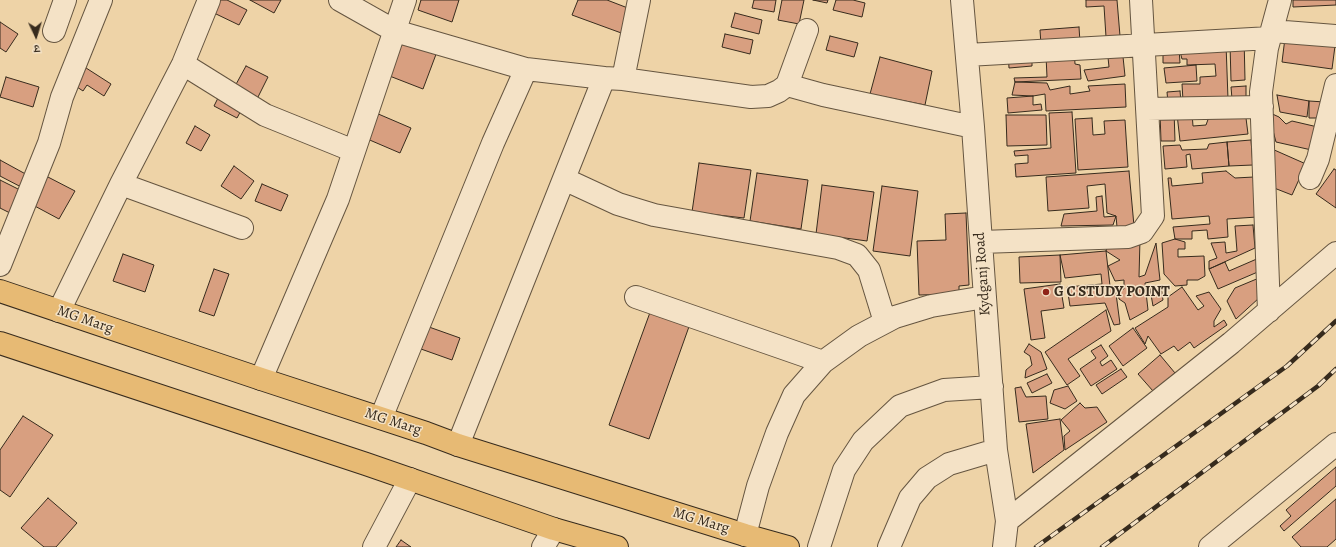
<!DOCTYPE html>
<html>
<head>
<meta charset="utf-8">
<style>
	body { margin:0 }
	#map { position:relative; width:1336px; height:547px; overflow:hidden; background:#eed3a7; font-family:Alegreya,"Noto Serif Devanagari",serif }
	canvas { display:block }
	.north { position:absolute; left:16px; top:16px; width:40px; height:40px; -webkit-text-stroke:3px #f4e2c6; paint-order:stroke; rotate:176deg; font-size:11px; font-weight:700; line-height:16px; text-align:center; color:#372b1d }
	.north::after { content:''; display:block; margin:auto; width:14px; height:18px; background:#372b1d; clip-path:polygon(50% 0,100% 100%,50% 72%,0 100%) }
</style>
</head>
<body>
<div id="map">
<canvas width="1336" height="547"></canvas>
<div class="north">उ</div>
</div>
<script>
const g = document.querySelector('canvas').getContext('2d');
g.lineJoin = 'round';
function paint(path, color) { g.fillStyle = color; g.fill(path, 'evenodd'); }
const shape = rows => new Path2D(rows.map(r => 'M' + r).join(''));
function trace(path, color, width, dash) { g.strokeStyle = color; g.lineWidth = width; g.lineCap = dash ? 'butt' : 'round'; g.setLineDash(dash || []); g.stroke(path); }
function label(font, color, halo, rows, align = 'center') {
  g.font = font + ' Alegreya,serif'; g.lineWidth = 3; g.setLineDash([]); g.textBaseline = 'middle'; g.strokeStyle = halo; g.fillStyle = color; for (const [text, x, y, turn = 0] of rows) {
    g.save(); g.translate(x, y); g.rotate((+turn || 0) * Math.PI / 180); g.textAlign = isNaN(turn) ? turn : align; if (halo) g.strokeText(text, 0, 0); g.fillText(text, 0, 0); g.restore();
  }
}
const building = shape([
	[220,0,227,0,247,10,239,25,214,13,220,0],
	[250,0,281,0,274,13,250,0],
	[421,0,459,0,452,22,418,10,421,0],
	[578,0,607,0,633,10,624,34,572,15,578,0],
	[754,0,776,0,774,12,752,8,754,0],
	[782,0,804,0,799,24,778,20,782,0],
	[813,0,828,0,827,3,813,0],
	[836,0,853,0,865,3,862,17,833,10,836,0],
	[1086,0,1117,0,1120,36,1106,37,1104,6,1086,7,1086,0],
	[1293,0,1336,0,1336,5,1293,7,1293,0],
	[735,13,762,20,759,34,731,27,735,13],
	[0,22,18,34,6,52,0,48,0,22],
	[1079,27,1080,42,1041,45,1040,30,1079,27],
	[725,34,753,40,750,54,722,47,725,34],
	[402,35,438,49,423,89,387,75,402,35],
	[830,36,858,43,854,57,826,50,830,36],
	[1244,36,1245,80,1231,81,1230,44,1244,36],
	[1285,38,1335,46,1332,69,1282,62,1285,38],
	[1226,44,1228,99,1183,101,1182,84,1200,84,1200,77,1216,76,1215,64,1187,65,1187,59,1182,59,1179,48,1226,44],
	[1122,47,1125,76,1088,81,1084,70,1109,67,1107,48,1122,47],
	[1074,48,1075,64,1080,65,1081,79,1015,82,1014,78,1047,77,1046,56,1032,57,1032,66,1009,68,1008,51,1074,48],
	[1163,48,1179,48,1180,63,1163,63,1163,48],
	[880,57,932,71,925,105,870,94,880,57],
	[1196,65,1197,81,1166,83,1164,68,1196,65],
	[83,66,111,84,104,96,87,85,83,91,71,83,83,66],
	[246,66,268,77,257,99,234,88,246,66],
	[6,77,39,87,33,107,0,97,6,77],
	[1015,82,1047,83,1050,90,1070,86,1070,94,1090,91,1088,86,1125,84,1126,107,1046,111,1045,94,1033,96,1012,95,1015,82],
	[1246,86,1246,98,1232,99,1231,87,1246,86],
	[1180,91,1181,102,1168,103,1167,92,1180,91],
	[221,92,244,105,237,118,214,106,221,92],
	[1277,95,1309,101,1307,117,1280,112,1277,95],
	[1033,96,1033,105,1041,104,1042,110,1008,113,1007,98,1033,96],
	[1309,101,1325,102,1325,118,1309,118,1309,101],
	[1174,110,1175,141,1161,141,1160,114,1174,110],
	[1245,110,1248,134,1180,141,1177,114,1192,113,1193,126,1206,125,1210,114,1245,110],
	[1072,112,1076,173,1016,177,1015,164,1028,163,1028,155,1015,156,1014,151,1051,148,1049,113,1072,112],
	[1268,112,1279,117,1286,124,1292,121,1322,128,1316,151,1276,142,1268,112],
	[376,113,411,128,400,153,365,138,376,113],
	[1006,115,1046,115,1047,145,1007,146,1006,115],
	[1092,118,1093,135,1105,134,1104,121,1125,120,1128,167,1078,170,1075,119,1092,118],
	[195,126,210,135,201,151,186,143,195,126],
	[1251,140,1253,165,1229,166,1227,142,1251,140],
	[1227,142,1229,166,1192,169,1190,154,1186,155,1187,167,1165,169,1163,146,1180,145,1182,150,1207,149,1209,144,1227,142],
	[1272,149,1306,164,1292,195,1269,186,1272,149],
	[0,160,31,177,25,189,0,176,0,160],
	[699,163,751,170,744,218,692,212,699,163],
	[234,166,254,181,241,199,221,186,234,166],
	[1334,169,1336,170,1336,208,1316,194,1334,169],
	[1129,171,1134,226,1117,227,1116,216,1107,213,1105,184,1087,186,1089,208,1048,211,1046,177,1129,171],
	[1226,171,1235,178,1254,177,1257,217,1227,219,1228,237,1208,239,1207,230,1192,231,1192,239,1175,239,1173,227,1210,224,1209,216,1172,219,1168,178,1171,178,1172,186,1203,183,1202,173,1226,171],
	[757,173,808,180,801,229,750,221,757,173],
	[46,176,75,191,59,219,31,204,46,176],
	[0,180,24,192,12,214,0,208,0,180],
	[262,184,288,195,281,211,255,201,262,184],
	[822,185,874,192,867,241,816,234,822,185],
	[882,186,918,191,910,256,873,251,882,186],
	[1102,196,1104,217,1116,216,1113,225,1061,226,1064,214,1097,211,1096,197,1102,196],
	[966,213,969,285,959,286,959,294,919,295,917,241,946,240,945,214,966,213],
	[1253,225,1255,248,1209,269,1209,261,1217,258,1211,243,1225,242,1226,253,1237,251,1235,226,1253,225],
	[1109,239,1140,239,1139,277,1145,275,1156,243,1160,280,1145,283,1148,310,1130,320,1125,303,1119,299,1118,289,1124,289,1124,280,1115,281,1108,266,1120,260,1106,251,1109,239],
	[1175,239,1185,242,1185,249,1178,249,1178,257,1204,256,1205,276,1198,280,1187,280,1187,285,1175,286,1164,274,1162,243,1175,239],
	[1106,251,1110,286,1115,286,1120,324,1114,325,1105,303,1070,306,1067,287,1102,284,1101,274,1065,278,1060,255,1106,251],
	[123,254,154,265,145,292,113,281,123,254],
	[1060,255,1061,282,1020,283,1019,257,1060,255],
	[1259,258,1260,271,1218,289,1209,269,1225,262,1229,271,1259,258],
	[214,269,229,274,214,316,199,311,214,269],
	[1259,278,1259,298,1236,319,1227,301,1235,288,1259,278],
	[1060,284,1064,308,1041,311,1045,338,1031,340,1024,289,1060,284],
	[1161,287,1163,300,1153,306,1150,289,1161,287],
	[1182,287,1198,310,1204,306,1196,296,1209,292,1221,309,1214,321,1214,327,1224,320,1227,325,1194,348,1190,342,1178,351,1174,346,1161,354,1148,336,1145,344,1135,328,1168,307,1168,297,1182,287],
	[652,307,691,321,649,439,609,425,652,307],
	[1106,310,1111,331,1068,359,1080,376,1067,385,1045,352,1106,310],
	[429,327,460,338,452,360,421,349,429,327],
	[1133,328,1147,348,1123,366,1109,346,1133,328],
	[1029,344,1041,352,1047,369,1025,378,1026,370,1032,365,1030,356,1024,352,1029,344],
	[1101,345,1108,356,1100,362,1102,366,1111,360,1117,369,1091,386,1080,369,1096,358,1091,351,1101,345],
	[1160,355,1175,373,1153,391,1138,374,1160,355],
	[1121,369,1127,377,1102,394,1096,385,1121,369],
	[1047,374,1052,383,1032,393,1027,383,1047,374],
	[1068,386,1077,401,1065,409,1050,403,1054,390,1068,386],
	[1021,387,1026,397,1046,396,1048,419,1019,422,1015,388,1021,387],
	[1080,403,1085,408,1097,407,1107,422,1065,450,1064,436,1070,431,1061,420,1080,403],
	[23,416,53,435,10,497,0,490,0,450,23,416],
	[1060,419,1064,450,1033,473,1026,424,1060,419],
	[1336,467,1336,486,1284,531,1280,526,1291,516,1286,510,1336,467],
	[48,498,77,523,56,547,44,547,21,528,48,498],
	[1336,499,1336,539,1327,547,1301,547,1292,537,1336,499],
	[401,540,411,547,396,547,401,540]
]);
const minor = shape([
	[340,0,395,31,526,69],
	[962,0,973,127,981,242,996,450,1007,521,1004,547],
	[54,31,65,0],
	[1272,31,1336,36],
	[967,55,1270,38],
	[183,64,265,115,354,151],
	[623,79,751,97,768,96,779,91,787,85,807,30],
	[787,85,823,95,973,127],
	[1147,109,1262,107],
	[1310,178,1318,159,1336,85],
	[564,179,618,204,654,215,838,248,857,255,869,270,885,322],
	[121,184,242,228],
	[981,242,1128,237,1142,232,1153,216,1141,0],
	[0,265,49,143,62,97,101,0],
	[636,297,823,362],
	[59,311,121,184,183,64,209,0],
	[1269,311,1261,92,1267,48,1280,0],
	[261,379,338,199,405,0],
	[381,418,493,143,526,69,604,78],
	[458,445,604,78,623,79,639,0],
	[1007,521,1231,343,1336,253],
	[745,535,758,486,777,433,794,395,823,362,859,336,895,317,931,306,985,297],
	[374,547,410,479],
	[543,547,554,529],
	[819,547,844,470,863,441,900,406,944,390,992,387],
	[889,547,910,498,927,478,949,464,996,450],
	[1210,547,1336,444]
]);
const major = shape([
	[0,291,261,379,426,433,458,445,745,535,788,547],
	[0,343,366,464,554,529,617,547]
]);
const rail = shape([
	[1036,547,1287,366,1336,321],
	[1102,547,1318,386,1336,369]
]);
const markers = [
	[1046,292,4,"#8f2418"]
];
const streetNames = [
	["Kydganj Road",983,274,-94],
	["MG Marg",85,320,19],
	["MG Marg",393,422,18],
	["MG Marg",701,521,17]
];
const poiNames = [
	["G C STUDY POINT",1054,292]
];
paint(building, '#d89f80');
trace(building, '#372b1d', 1);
trace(minor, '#655540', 24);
trace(major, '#372b1d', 24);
trace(minor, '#f4e2c6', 22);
trace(major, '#e7ba74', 22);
trace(rail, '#372b1d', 4.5);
trace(rail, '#f4e2c6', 3, [9]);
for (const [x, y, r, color] of markers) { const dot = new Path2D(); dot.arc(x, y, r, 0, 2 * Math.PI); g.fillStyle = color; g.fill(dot); trace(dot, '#f4e2c6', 1.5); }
label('15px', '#372b1d', '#f4e2c6', streetNames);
label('bold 15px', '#372b1d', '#f4e2c6', poiNames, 'left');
</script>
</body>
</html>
